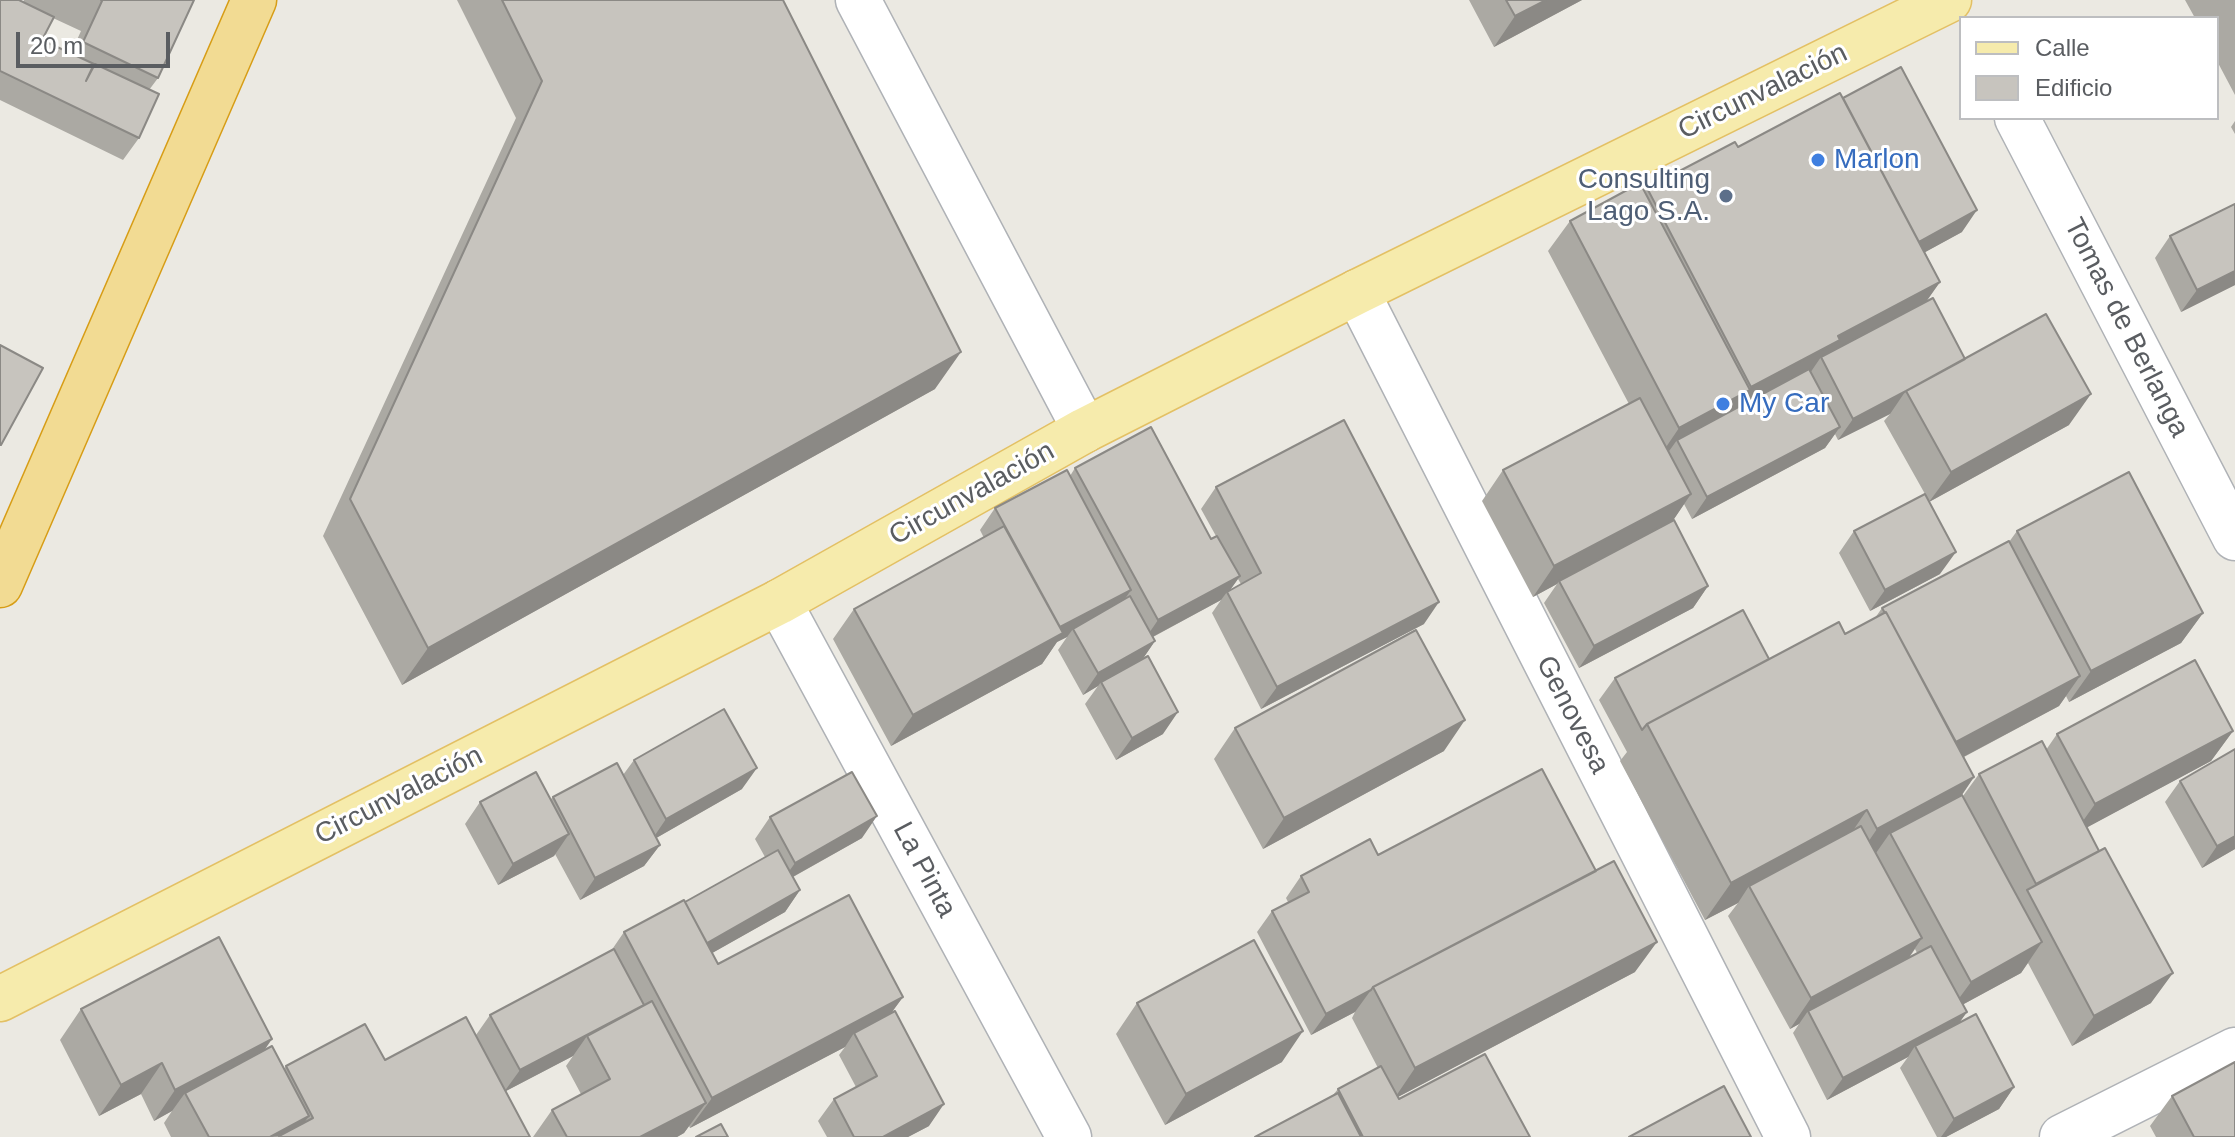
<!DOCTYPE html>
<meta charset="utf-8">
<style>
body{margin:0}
#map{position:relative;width:2235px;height:1137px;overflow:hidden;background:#ebe9e2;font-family:Helvetica,sans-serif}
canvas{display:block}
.legend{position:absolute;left:1959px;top:16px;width:260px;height:104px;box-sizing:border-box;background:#fff;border:2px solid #bdbec0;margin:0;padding:10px 14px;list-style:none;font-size:24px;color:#5a5d61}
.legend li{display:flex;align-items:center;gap:16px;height:40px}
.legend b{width:40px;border:2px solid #bdbec0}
.scale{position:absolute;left:16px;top:32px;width:154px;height:36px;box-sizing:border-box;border:4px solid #5a5d61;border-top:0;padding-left:10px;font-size:24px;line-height:28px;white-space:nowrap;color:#5a5d61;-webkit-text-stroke:6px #fff;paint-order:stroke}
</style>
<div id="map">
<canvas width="2235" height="1137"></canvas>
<ul class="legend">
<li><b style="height:10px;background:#f6ebac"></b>Calle</li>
<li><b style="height:22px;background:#c7c4be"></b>Edificio</li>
</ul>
<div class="scale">20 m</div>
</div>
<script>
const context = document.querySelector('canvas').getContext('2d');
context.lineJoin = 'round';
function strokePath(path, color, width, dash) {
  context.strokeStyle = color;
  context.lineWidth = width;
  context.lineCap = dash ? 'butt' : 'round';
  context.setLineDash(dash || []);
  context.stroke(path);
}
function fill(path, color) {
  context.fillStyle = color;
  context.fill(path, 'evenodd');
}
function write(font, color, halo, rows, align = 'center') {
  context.font = font + ' Helvetica,sans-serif';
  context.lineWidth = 6;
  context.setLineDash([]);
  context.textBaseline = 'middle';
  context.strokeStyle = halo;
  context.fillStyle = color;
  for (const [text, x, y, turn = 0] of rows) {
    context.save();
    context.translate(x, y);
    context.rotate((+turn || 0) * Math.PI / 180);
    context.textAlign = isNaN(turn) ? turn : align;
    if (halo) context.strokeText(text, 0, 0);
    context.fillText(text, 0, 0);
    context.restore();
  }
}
const minor = new Path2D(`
 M858 0 1085 430
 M2017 118 2235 538
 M1357 292 1788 1137
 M779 602 1069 1137
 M2062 1137 2235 1050`);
const major = new Path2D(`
 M0 999 779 602 1085 430 1357 292 1949 0`);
const highway = new Path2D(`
 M0 585 254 0`);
const wall = new Path2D(`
 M0 0 23 2 24 0H194L158 78 149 90 139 138 123 160 0 100ZM53 18 81 31 71 53 42 40Z
 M457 0H783L935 389 402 685 323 536 516 118Z
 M1469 0H1582L1494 47Z
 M2185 0H2235V95L2217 61V18H2195Z
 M1843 98 1962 232 1925 252 1940 282 1925 302 1965 359 2069 425 1929 502 1940 574 1870 611 1839 553 1854 531 1925 494 1884 421 1890 414 1838 440 1835 434 1825 448 1692 519 1684 504 1673 520 1708 586 1693 608 1579 668 1544 603 1557 584 1533 597 1482 501 1503 470 1629 404 1548 251 1570 221 1645 191 1647 188Z
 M2235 121V134L2231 127Z
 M2170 236 2235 285 2181 312 2155 258Z
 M1075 468 1211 539 1216 536 1201 509 1216 487 1424 624 1261 709 1212 613 1221 600 1153 637 1155 641 1143 658 1163 734 1116 760 1085 704 1098 686 1083 695 1058 650 1067 637 1057 642 1042 664 891 746 833 639 854 609 984 538 980 530 995 508 1070 476ZM1238 579 1241 584 1230 590Z
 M2017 531 2203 613 2181 643 2069 702 2066 696 2059 706 1964 757 1974 777 1962 795 1985 837 1963 796 1979 774 2046 750 2057 734 2233 731 2211 761 2087 827 2151 1003 2072 1046 2028 963 2021 973 1962 1005 1967 1012 1959 1023 2014 1087 1999 1109 1946 1137H1937L1900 1068 1908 1057 1827 1100 1793 1033 1799 1024 1790 1029 1728 916 1738 903 1705 920 1620 761 1627 752 1599 700 1615 678 1769 659 1845 634 1875 618 1882 608 2009 542ZM1915 949 1917 953 1909 958Z
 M1235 728 1444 751 1263 849 1214 759Z
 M2235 749V849L2202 868 2165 802 2180 781Z
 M634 760 742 789 656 838 660 845 644 866 580 900 555 854 554 856 498 885 465 824 480 802 551 799 553 797 623 775Z
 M770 817 862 838 793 877 800 890 785 912 712 953 718 964 903 997 891 1013 929 1126 908 1137H827L818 1121 834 1099 856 1087 839 1055 845 1047 690 1128 689 1126 684 1133 677 1137H533L552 1110 581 1094 566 1066 573 1056 506 1091 530 1137H171L164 1123 172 1111 154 1121 141 1094 99 1116 60 1040 81 1009 265 1050 284 1069 286 1066 385 1060 476 1035 490 1015 611 951 624 932 685 902 765 857 755 839Z
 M1378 855 1635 972 1398 1097 1399 1099 1530 1137H1255L1333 1095 1338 1089 1378 1068 1352 1018 1355 1012 1311 1035 1257 932 1272 911 1288 902 1286 898 1301 876Z
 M1137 1003 1282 1062 1165 1125 1116 1034Z
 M2172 1096 2235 1137H2156L2150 1126Z`);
const shadedWall = new Path2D(`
 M1546 0H1582L1494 47 1515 16Z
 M1977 210 1962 232 1898 267 1914 245Z
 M2235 271V285L2181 312 2197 290Z
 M1940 282 1919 312 1821 357 1808 376 1677 440 1667 454 1658 459 1679 428 1748 391 1751 387 1838 336Z
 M961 352 935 389 402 685 428 648Z
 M1905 392 1890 414 1838 440 1853 419Z
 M2091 394 2069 425 1929 502 1951 472Z
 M1840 427 1825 448 1692 519 1707 497Z
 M1691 494 1670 525 1559 581 1557 584 1533 597 1554 566Z
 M1956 552 1940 574 1870 611 1885 590Z
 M1240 576 1228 593 1227 592 1221 600 1143 642 1158 620Z
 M1708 586 1693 608 1579 668 1594 646Z
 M1131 590 1116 612 1073 629 1067 637 1057 642 1042 664 891 746 913 715 1058 628Z
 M1439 602 1424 624 1261 709 1277 687Z
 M2203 613 2181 643 2069 702 2091 671Z
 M1155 641 1140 663 1101 682 1098 686 1083 695 1098 673Z
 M2080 676 2059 706 1933 773 1954 743Z
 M1178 712 1163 734 1116 760 1132 738Z
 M1465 720 1444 751 1263 849 1284 818Z
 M2233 731 2211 761 2073 835 2095 804Z
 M757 768 742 789 651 841 666 819Z
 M1974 777 1948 815 1890 833 1876 853 1851 867 1877 829Z
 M1867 810 1841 848 1749 886 1738 903 1705 920 1731 883Z
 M877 816 862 838 780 884 795 863Z
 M569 834 554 856 498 885 513 864Z
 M2235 836V849L2202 868 2217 846Z
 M660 845 644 866 580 900 595 878Z
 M800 890 785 912 691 965 706 943Z
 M1922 938 1901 969 1808 1011 1799 1024 1790 1029 1811 998Z
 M1657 942 1635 972 1394 1099 1415 1068Z
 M2042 942 2021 973 1949 1012 1971 982Z
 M2173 973 2151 1003 2072 1046 2094 1016Z
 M1371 990 1355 1012 1311 1035 1326 1014Z
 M903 997 881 1027 854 1033 845 1047 690 1128 712 1098Z
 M644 1005 587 1036 573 1056 504 1092 520 1070Z
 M1967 1012 1951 1034 1915 1046 1908 1057 1827 1100 1843 1078Z
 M1303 1031 1282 1062 1165 1125 1186 1094Z
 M272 1039 251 1070 185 1093 172 1111 154 1121 175 1090Z
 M162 1063 141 1094 99 1116 121 1085Z
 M2014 1087 1999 1109 1946 1137H1941L1954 1119Z
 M706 1103 684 1133 677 1137H640Z
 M944 1104 929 1126 908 1137H883Z
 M309 1116 294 1137 279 1136 270 1137Z`);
const building = new Path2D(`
 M0 0H19L54 17 42 40 94 64 86 81 95 64 159 94 139 138 0 71Z
 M101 0H194L158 78 83 42 102 1Z
 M502 0H783L961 352 428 648 350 499 542 81Z
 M1506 0H1546L1515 16Z
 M1901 67 1977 210 1919 242 1843 98Z
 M1840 93 1940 282 1838 336 1840 340 1751 387 1647 188 1735 142 1738 147Z
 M1640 183 1750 390 1679 428 1570 221Z
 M2235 204V271L2197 290 2170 236Z
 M1933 298 1965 359 1906 391 1853 419 1821 357Z
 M2046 314 2091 394 1951 472 1906 391Z
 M0 345 43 368 1 445H0Z
 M1809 369 1840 427 1707 497 1677 440Z
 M1640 398 1691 494 1554 566 1503 470Z
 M1344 420 1439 602 1277 687 1227 592 1261 573 1216 487Z
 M1151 427 1211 539 1217 536 1240 576 1158 620 1075 468Z
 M1067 470 1131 590 1060 627 995 508Z
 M2129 472 2203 613 2091 671 2017 531Z
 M1925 494 1956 552 1885 590 1854 531Z
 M1674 520 1708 586 1594 646 1559 581Z
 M1004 526 1063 633 913 715 854 609Z
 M2009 541 2080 676 1956 742 1886 612 1885 613 1882 608Z
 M1130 596 1155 641 1098 673 1073 629Z
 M1743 610 1769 659 1647 724 1642 730 1615 678Z
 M1886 612 1974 777 1877 829 1867 810 1731 883 1647 724 1839 622 1845 634Z
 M1416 630 1465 720 1284 818 1235 728Z
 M1148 656 1178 712 1132 738 1101 682Z
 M2195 660 2233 731 2095 804 2057 734Z
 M724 709 757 768 666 819 634 760Z
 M2042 741 2099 851 2036 884 1979 774Z
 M2235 749V836L2217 846 2180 781Z
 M617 763 660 845 595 878 553 797Z
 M1542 769 1596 871 1373 987 1371 990 1326 1014 1272 911 1309 892 1301 876 1370 839 1378 855Z
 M536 772 569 834 513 864 480 802Z
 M852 772 877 816 795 863 770 817Z
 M1962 795 2042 942 1971 982 1890 833Z
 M1861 826 1922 938 1811 998 1749 886Z
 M2105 848 2173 973 2094 1016 2027 890Z
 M778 850 800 890 707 943 685 902Z
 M1614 861 1657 942 1415 1068 1373 987Z
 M849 895 903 997 712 1098 624 932 684 900 718 964Z
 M219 937 272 1039 175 1090 162 1063 121 1085 81 1009Z
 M1254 940 1303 1031 1186 1094 1137 1003Z
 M1931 946 1967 1012 1843 1078 1808 1011Z
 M614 949 644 1005 520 1070 490 1015Z
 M652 1001 706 1103 640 1137H567L552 1110 610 1079 587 1036Z
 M895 1011 944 1104 883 1137H854L834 1099 877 1076 854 1033Z
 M1976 1014 2014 1087 1954 1119 1915 1046Z
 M466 1017 530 1137H279V1136L313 1118 286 1066 365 1024 385 1060Z
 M272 1046 309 1116 270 1137H209L185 1093Z
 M1485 1054 1530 1137H1363L1338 1089 1381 1066 1399 1099Z
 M2235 1062V1137H2194L2172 1096Z
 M1724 1086 1751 1137H1629Z
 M1338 1093 1361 1137H1255Z
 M721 1124 728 1137H696Z`);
const markers = [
 [1818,160,8,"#3f7fe0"],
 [1726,196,8,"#5c6f8a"],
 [1723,404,8,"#3f7fe0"]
];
const streetNames = [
 ["Circunvalación",1763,92,-26],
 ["Tomas de Berlanga",2126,328,63],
 ["Circunvalación",972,494,-29],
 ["Genovesa",1572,715,63],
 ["Circunvalación",399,796,-27],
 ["La Pinta",924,870,62]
];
const shopNames = [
 ["Marlon",1834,160],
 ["My Car",1739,404]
];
const serviceNames = [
 ["Consulting",1710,180],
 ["Lago S.A.",1710,212]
];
strokePath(minor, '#afb2b6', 47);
strokePath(major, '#e3c064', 47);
strokePath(highway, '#d79d16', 47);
strokePath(minor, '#fff', 44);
strokePath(major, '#f6ebac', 44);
strokePath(highway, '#f2db93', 44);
fill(wall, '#aba9a3');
fill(shadedWall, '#8b8985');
fill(building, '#c7c4be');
strokePath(building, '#8b8985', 2);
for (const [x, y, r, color] of markers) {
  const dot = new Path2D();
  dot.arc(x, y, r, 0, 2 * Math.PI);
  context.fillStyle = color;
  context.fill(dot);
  strokePath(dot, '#fff', 3);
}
write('28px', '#5a5d61', '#fff', streetNames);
write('28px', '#366cbe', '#fff', shopNames, 'left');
write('28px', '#4e5e75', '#fff', serviceNames, 'right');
</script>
